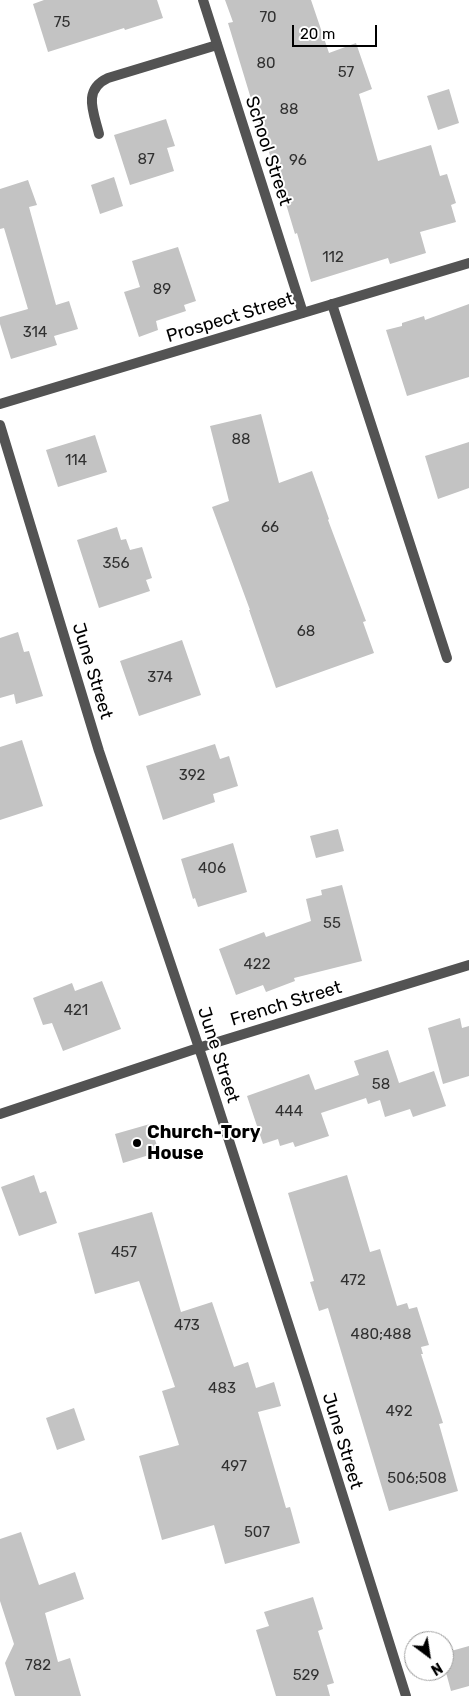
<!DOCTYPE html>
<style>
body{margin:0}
#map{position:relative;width:469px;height:1696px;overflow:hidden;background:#fff;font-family:Rubik,sans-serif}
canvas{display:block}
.north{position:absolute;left:404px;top:1631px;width:50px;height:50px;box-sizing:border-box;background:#fff;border:1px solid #999;border-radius:50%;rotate:149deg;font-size:14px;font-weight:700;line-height:20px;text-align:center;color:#000}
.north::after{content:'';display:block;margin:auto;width:18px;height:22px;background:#000;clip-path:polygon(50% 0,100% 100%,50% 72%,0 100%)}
.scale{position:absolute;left:292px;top:25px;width:85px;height:22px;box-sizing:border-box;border:2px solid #000;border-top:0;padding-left:6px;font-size:15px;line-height:18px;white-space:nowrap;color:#000;-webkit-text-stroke:4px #fff;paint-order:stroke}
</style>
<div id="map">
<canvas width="469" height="1696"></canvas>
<div class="north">N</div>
<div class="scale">20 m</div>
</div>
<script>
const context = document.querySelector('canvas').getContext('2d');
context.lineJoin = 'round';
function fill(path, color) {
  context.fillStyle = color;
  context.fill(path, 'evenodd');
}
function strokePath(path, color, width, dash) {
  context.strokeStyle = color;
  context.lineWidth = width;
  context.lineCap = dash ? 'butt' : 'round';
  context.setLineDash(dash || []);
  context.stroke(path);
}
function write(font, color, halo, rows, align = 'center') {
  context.font = font + ' Rubik,sans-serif';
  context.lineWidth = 4;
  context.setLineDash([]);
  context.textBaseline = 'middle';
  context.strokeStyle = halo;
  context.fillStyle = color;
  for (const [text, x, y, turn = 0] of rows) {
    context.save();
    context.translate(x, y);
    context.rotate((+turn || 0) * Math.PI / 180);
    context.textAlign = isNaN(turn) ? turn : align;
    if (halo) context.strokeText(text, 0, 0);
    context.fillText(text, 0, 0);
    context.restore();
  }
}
const building = new Path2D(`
 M44 0H157L163 18 125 30 124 28 48 52 33 4Z
 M225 0H311L329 53 356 43 372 89 359 94 378 161 431 145 440 176 447 174 456 203 451 205 456 222 420 232 426 253 390 264 388 258 311 282 297 233 295 234 280 184H278L264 134 262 135 228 23 233 22Z
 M449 89 459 123 438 130 427 96Z
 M166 119 175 146 167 148 174 171 130 185 114 135Z
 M114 177 123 206 100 214 91 185Z
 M28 180 37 205 29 207 56 305 69 301 78 329 54 336 57 345 11 359 0 324V317L28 309 4 228 0 229V189Z
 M178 247 196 301 184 305 186 311 156 321 158 330 139 337 124 292 140 287 132 261Z
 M469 304V377L407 396 386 330 402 326V323L424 316 425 320Z
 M261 414 279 483 312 471 329 519 328 520 366 621 363 622 374 653 276 688 249 610H250L212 507 229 501 210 426Z
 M95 435 107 472 58 487 46 450Z
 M469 442V488L438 499 425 456Z
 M117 527 121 540 126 539 130 550 142 547 152 578 146 580 150 591 99 608 77 540Z
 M18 632 24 652 29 651 43 696 16 704 14 694 0 698V638Z
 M182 640 201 695 139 716 120 661Z
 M22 740 43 806 0 820V747Z
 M215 744 220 759 229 756 238 786 213 794 215 802 163 820 146 766Z
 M338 829 344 851 316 858 310 836Z
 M233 843 247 892 198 907 195 898 193 899 181 859Z
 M342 885 362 961 294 978 295 981 266 992 263 985 236 995 219 949 264 932 266 937 311 921 306 899 322 895 321 890Z
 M102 981 121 1029 63 1051 52 1023 43 1025 33 998 72 983 75 991Z
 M460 1018 462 1028 469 1026V1076L443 1084 428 1028Z
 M388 1050 399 1083 434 1071 446 1106 413 1117 410 1109 385 1117 380 1100 368 1104 366 1098 321 1113 329 1136 295 1147 293 1142 280 1146 278 1139 263 1144 247 1096 309 1074 315 1090 359 1075 354 1061Z
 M150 1124 159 1152 123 1163 115 1134Z
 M34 1175 40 1193 46 1191 57 1223 19 1236 1 1187Z
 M347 1175 370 1252 380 1249 397 1306 407 1303 409 1309 417 1307 429 1345 421 1347 423 1354H421L443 1423 439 1424 458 1491 389 1511 328 1308 319 1311 310 1282 314 1281 288 1193Z
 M152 1212 181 1312 212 1302 234 1367 248 1362 256 1388 274 1382 281 1406 258 1412 286 1508 290 1507 300 1543 225 1564 214 1525 162 1540 139 1456 179 1445 162 1391 175 1387 139 1281 95 1294 78 1233Z
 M74 1408 85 1440 57 1450 46 1418Z
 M21 1532 39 1585 75 1572 84 1599 45 1613 58 1662 70 1658 81 1696H15L5 1663 14 1644 0 1601V1539Z
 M313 1597 323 1629 318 1631 334 1683 327 1685 330 1696H276L256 1630 269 1626 264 1612Z
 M469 1646V1686L451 1691 444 1665V1653Z`);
const lane = new Path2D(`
 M99 134C94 113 82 90 108 78L217 45
 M332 304 447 658`);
const street = new Path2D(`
 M203 0 303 313
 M0 404 469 263
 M0 425 99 751 203 1060 306 1379 406 1696
 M0 1114 198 1048 469 965`);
const markers = [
 [137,1143,5,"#000"]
];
const numberNames = [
 ["70",268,18],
 ["75",62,23],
 ["80",266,64],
 ["57",346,73],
 ["88",289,110],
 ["87",146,160],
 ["96",298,161],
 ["112",333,258],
 ["89",162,290],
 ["314",35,333],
 ["88",241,440],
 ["114",76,461],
 ["66",270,528],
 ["356",116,564],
 ["68",306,632],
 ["374",160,678],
 ["392",192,776],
 ["406",212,869],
 ["55",332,924],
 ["422",257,965],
 ["421",76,1011],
 ["58",381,1085],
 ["444",289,1112],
 ["457",124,1253],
 ["472",353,1281],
 ["473",187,1326],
 ["480;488",381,1335],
 ["483",222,1389],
 ["492",399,1412],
 ["497",234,1467],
 ["506;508",417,1479],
 ["507",257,1533],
 ["782",38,1666],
 ["529",306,1676]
];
const streetNames = [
 ["School Street",268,151,72],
 ["Prospect Street",230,318,-17],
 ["June Street",92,671,73],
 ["French Street",286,1004,-17],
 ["June Street",218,1055,72],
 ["June Street",342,1441,73]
];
const poiNames = [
 ["Church-Tory",147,1133],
 ["House",147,1154]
];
fill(building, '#c3c3c3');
strokePath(lane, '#535353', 10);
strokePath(street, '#535353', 10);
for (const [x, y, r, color] of markers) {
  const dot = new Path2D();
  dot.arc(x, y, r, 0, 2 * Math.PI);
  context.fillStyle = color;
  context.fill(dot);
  strokePath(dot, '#fff', 2);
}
write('15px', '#313131', null, numberNames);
write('18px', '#000', '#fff', streetNames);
write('bold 18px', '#000', '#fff', poiNames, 'left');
</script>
